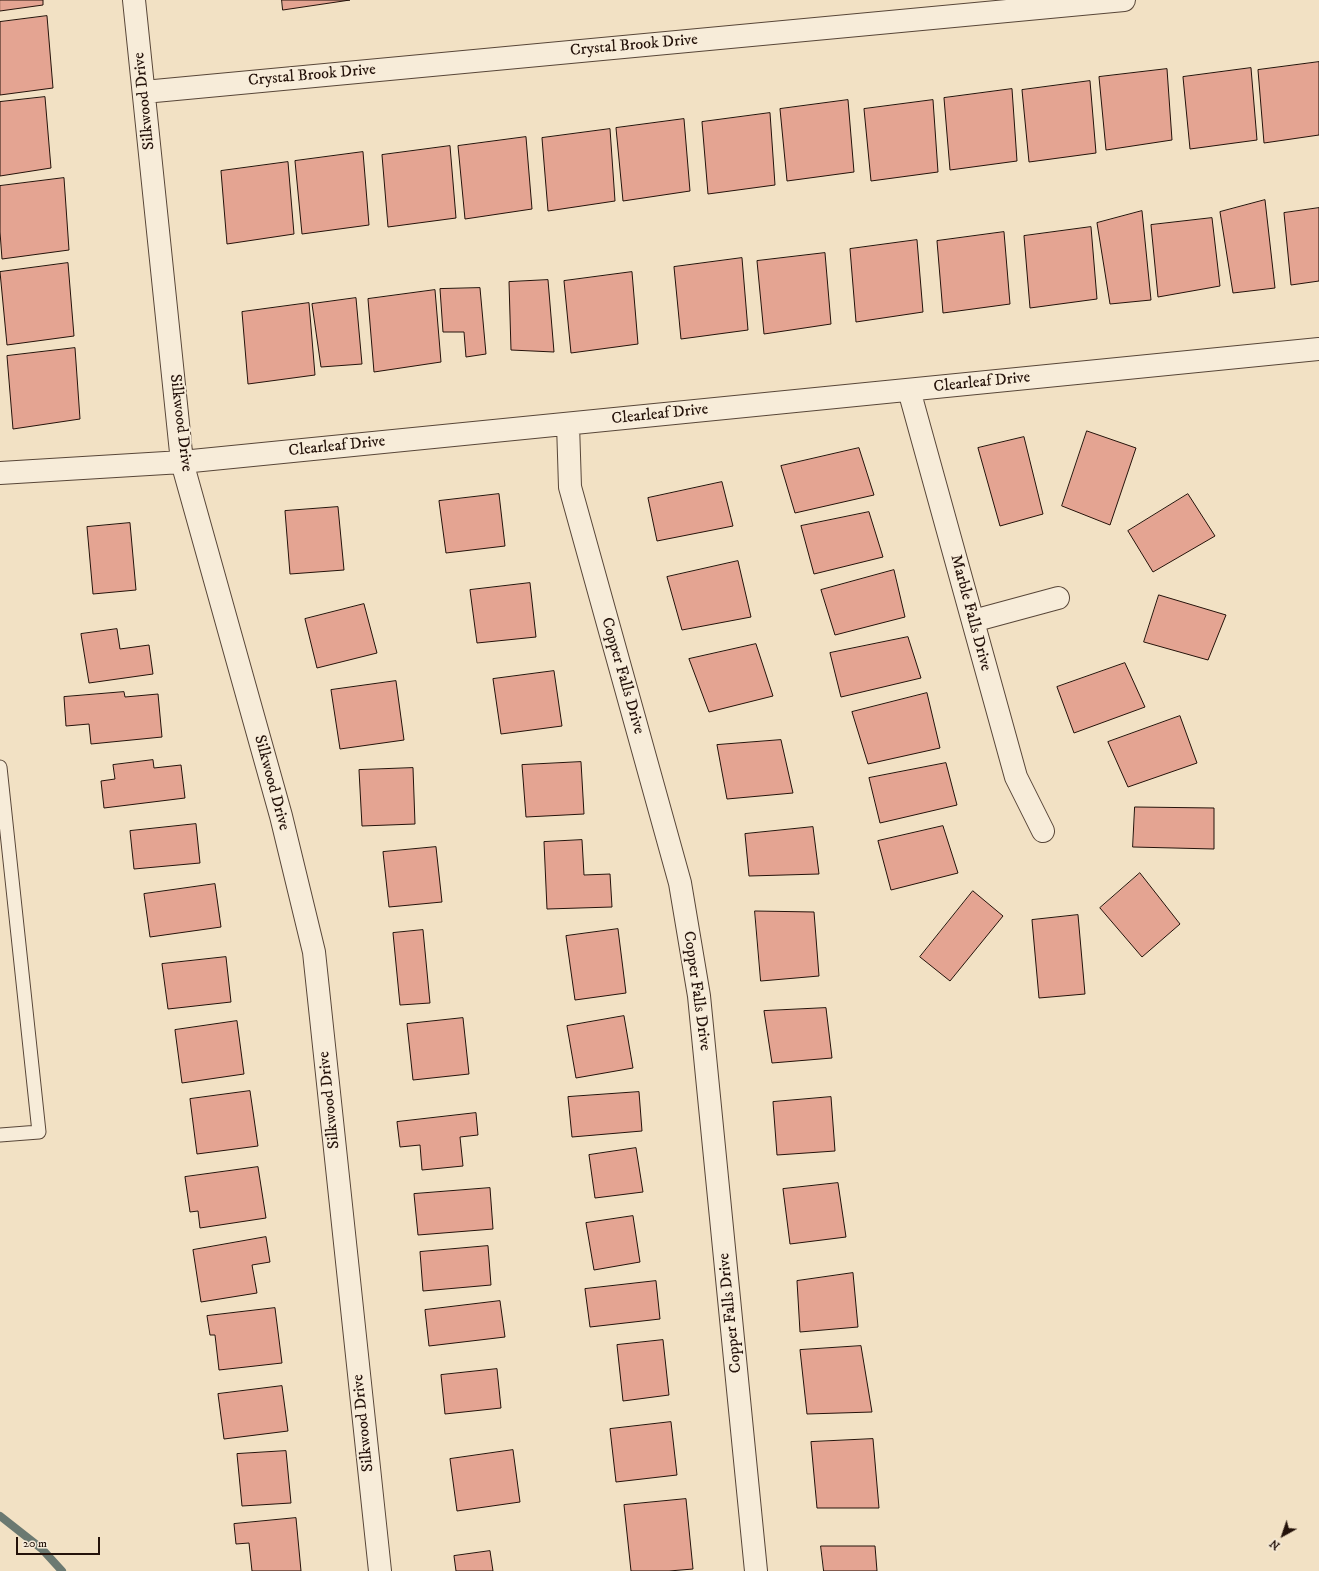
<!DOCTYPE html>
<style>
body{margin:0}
#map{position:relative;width:1319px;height:1571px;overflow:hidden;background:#f2e1c4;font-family:"IM FELL DW Pica",serif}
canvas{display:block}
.north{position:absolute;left:1263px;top:1515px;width:40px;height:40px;-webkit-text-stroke:3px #f7ecd9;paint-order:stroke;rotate:220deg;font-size:11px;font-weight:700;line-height:16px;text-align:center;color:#24120a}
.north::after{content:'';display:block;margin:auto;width:14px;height:18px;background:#24120a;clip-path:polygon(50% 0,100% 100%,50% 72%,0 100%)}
.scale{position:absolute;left:16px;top:1537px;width:84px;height:18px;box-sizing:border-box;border:2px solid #24120a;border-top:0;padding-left:5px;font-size:12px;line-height:14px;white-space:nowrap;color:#24120a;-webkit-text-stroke:3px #f7ecd9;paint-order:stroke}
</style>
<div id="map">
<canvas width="1319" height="1571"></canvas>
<div class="north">N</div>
<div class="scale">20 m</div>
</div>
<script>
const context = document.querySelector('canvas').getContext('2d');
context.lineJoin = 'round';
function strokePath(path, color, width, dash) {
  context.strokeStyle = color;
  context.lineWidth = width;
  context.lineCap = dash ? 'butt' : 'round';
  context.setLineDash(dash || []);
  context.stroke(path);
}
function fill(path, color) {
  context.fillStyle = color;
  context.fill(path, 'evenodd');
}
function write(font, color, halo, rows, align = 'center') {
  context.font = font + ' "IM FELL DW Pica",serif';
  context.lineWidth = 4;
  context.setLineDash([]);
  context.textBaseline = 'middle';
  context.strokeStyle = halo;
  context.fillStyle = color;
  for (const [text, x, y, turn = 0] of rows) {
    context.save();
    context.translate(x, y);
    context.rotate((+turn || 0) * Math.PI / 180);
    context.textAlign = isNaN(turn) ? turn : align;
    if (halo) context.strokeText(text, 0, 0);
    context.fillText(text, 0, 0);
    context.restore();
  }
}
const stream = new Path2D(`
 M0 1516 42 1549 62 1571`);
const building = new Path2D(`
 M0 0H43V5L0 11Z
 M282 0H350L283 10Z
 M47 16 53 88 0 95V22Z
 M1319 62V135L1264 143 1258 70Z
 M1251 68 1257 140 1190 149 1183 77Z
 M1167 69 1172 140 1106 150 1099 77Z
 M1090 81 1096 153 1029 162 1022 90Z
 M1012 89 1017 161 950 170 944 98Z
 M45 97 51 168 0 176V102Z
 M848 100 854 172 787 181 780 109Z
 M933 100 938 172 871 181 864 109Z
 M770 113 775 185 708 194 702 122Z
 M684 119 690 191 623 201 616 128Z
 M610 129 615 201 548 211 542 138Z
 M526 137 532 209 465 219 458 146Z
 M450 146 456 218 388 227 382 155Z
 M363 152 369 225 302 234 295 161Z
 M288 162 294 234 227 244 221 171Z
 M64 178 69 250 2 259 0 232V186Z
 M1265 200 1275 288 1233 293 1220 212Z
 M1319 208V281L1291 285 1284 213Z
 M1142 211 1151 300 1110 304 1097 223Z
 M1212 218 1220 286 1158 297 1151 225Z
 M1091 227 1097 299 1030 308 1024 236Z
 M1004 232 1010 304 943 313 937 241Z
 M917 240 923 312 856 322 850 249Z
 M825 253 831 324 764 334 757 261Z
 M742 258 748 330 681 339 674 267Z
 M68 263 74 336 7 345 0 272Z
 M632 272 638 344 571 353 564 281Z
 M548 280 554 352 511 350 509 282Z
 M480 288 486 354 466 357 464 332H443L440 289Z
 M435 290 441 362 374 372 368 299Z
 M356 298 362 364 321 367 312 304Z
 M309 303 315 375 248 384 242 312Z
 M75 348 80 419 13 429 7 356Z
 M1087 431 1136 448 1110 525 1062 506Z
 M1024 437 1043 514 1000 526 978 448Z
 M859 448 874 495 795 513 781 466Z
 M722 482 733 526 657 541 648 498Z
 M499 494 505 546 446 553 439 501Z
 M1188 494 1215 536 1153 572 1128 531Z
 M338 507 344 570 290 574 285 511Z
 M869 512 883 557 814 574 801 526Z
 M130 523 136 590 93 594 87 527Z
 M738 561 751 617 682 630 667 577Z
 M894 570 905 617 835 635 821 590Z
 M530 583 536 637 477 643 470 590Z
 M1159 595 1226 615 1208 660 1144 642Z
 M364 604 377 653 317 668 305 619Z
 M117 629 120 649 149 645 153 674 89 683 81 634Z
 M908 637 921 678 841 697 830 653Z
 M756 644 773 696 709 712 689 659Z
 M1125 663 1145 707 1074 733 1057 687Z
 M554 671 562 726 501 734 493 679Z
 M396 681 404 740 340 749 331 690Z
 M124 692 125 697 158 694 162 737 91 744 89 724 66 726 64 697Z
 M927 693 940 748 868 764 852 712Z
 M1180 716 1197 763 1128 787 1108 742Z
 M781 740 793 793 727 799 717 745Z
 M153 760 154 768 181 765 185 798 104 808 101 781 115 779 113 765Z
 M581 762 584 814 526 817 522 765Z
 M946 763 957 805 880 823 869 778Z
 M413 768 415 824 362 826 359 770Z
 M1135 807 1214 808V849L1133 847Z
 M196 824 200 863 134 869 130 831Z
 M943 826 958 873 891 890 878 841Z
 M813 827 819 874 749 876 745 834Z
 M582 840 584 875 610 874 612 907 547 909 544 842Z
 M436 847 442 902 389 907 383 852Z
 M1140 873 1180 924 1142 957 1100 908Z
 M215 884 221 927 150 937 144 894Z
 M973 891 1003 916 950 981 920 957Z
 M755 911 814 912 819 976 761 981Z
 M1078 915 1085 994 1039 998 1032 920Z
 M618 929 626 993 575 1000 566 936Z
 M423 930 430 1003 400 1005 393 933Z
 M226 957 231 1002 168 1009 162 964Z
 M826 1008 832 1058 772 1063 764 1011Z
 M624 1016 633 1068 576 1078 567 1026Z
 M463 1018 469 1074 413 1080 407 1024Z
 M237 1021 244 1074 182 1083 175 1030Z
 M250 1091 258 1146 197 1154 190 1099Z
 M639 1092 642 1131 572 1137 568 1097Z
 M831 1097 835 1151 777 1155 773 1102Z
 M476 1113 478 1135 460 1137 463 1166 422 1170 420 1145 400 1147 397 1122Z
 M636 1148 643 1192 595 1198 589 1155Z
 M258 1167 266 1218 200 1228 198 1211 190 1212 185 1177Z
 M838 1183 846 1237 790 1244 783 1189Z
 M490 1188 493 1229 418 1235 414 1194Z
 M633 1216 640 1262 594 1270 586 1223Z
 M266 1237 270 1262 252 1265 257 1293 201 1302 193 1250Z
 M488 1246 491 1285 423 1291 420 1252Z
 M853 1273 858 1327 800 1332 797 1281Z
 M656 1281 660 1319 590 1327 585 1289Z
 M500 1301 505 1337 429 1346 425 1310Z
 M275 1308 282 1363 219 1370 215 1335H210L207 1316Z
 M663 1340 669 1395 623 1401 617 1345Z
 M861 1346 872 1412 807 1414 800 1350Z
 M497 1369 501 1408 445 1414 441 1375Z
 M282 1386 288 1431 224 1439 218 1394Z
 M671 1422 677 1475 616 1482 610 1429Z
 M873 1439 879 1508H817L811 1442Z
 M513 1450 520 1502 457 1511 450 1459Z
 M286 1451 291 1503 242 1506 237 1454Z
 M686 1499 693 1569 669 1571H631L624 1505Z
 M296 1518 301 1571H252L249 1543 236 1544 234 1524Z
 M821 1546H875L877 1571H824Z
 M490 1551 493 1571H456L454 1556Z`);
const service = new Path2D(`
 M0 767 39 1132 0 1135`);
const minor = new Path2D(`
 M134 0 182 462 281 816 314 952 380 1571
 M144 92 1124 0
 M909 390 1016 777 1043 831
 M568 424 570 487 680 883 699 996 756 1571
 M0 473 182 462 1319 349
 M973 621 1058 598`);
const streetNames = [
 ["Crystal Brook Drive",634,46,-5],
 ["Crystal Brook Drive",312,76,-5],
 ["Silkwood Drive",145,101,-96],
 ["Clearleaf Drive",982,383,-6],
 ["Clearleaf Drive",660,415,-6],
 ["Silkwood Drive",180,423,83],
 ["Clearleaf Drive",337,447,-6],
 ["Marble Falls Drive",970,613,75],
 ["Copper Falls Drive",622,676,74],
 ["Silkwood Drive",271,783,75],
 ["Copper Falls Drive",696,991,82],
 ["Silkwood Drive",330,1100,-96],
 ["Copper Falls Drive",731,1313,-96],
 ["Silkwood Drive",364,1423,-96]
];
strokePath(stream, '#6b7971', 8);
fill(building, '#e4a492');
strokePath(building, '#24120a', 1);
strokePath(service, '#584638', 15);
strokePath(minor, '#584638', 24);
strokePath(service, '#f7ecd9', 13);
strokePath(minor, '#f7ecd9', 22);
write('16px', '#24120a', '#f7ecd9', streetNames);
</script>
